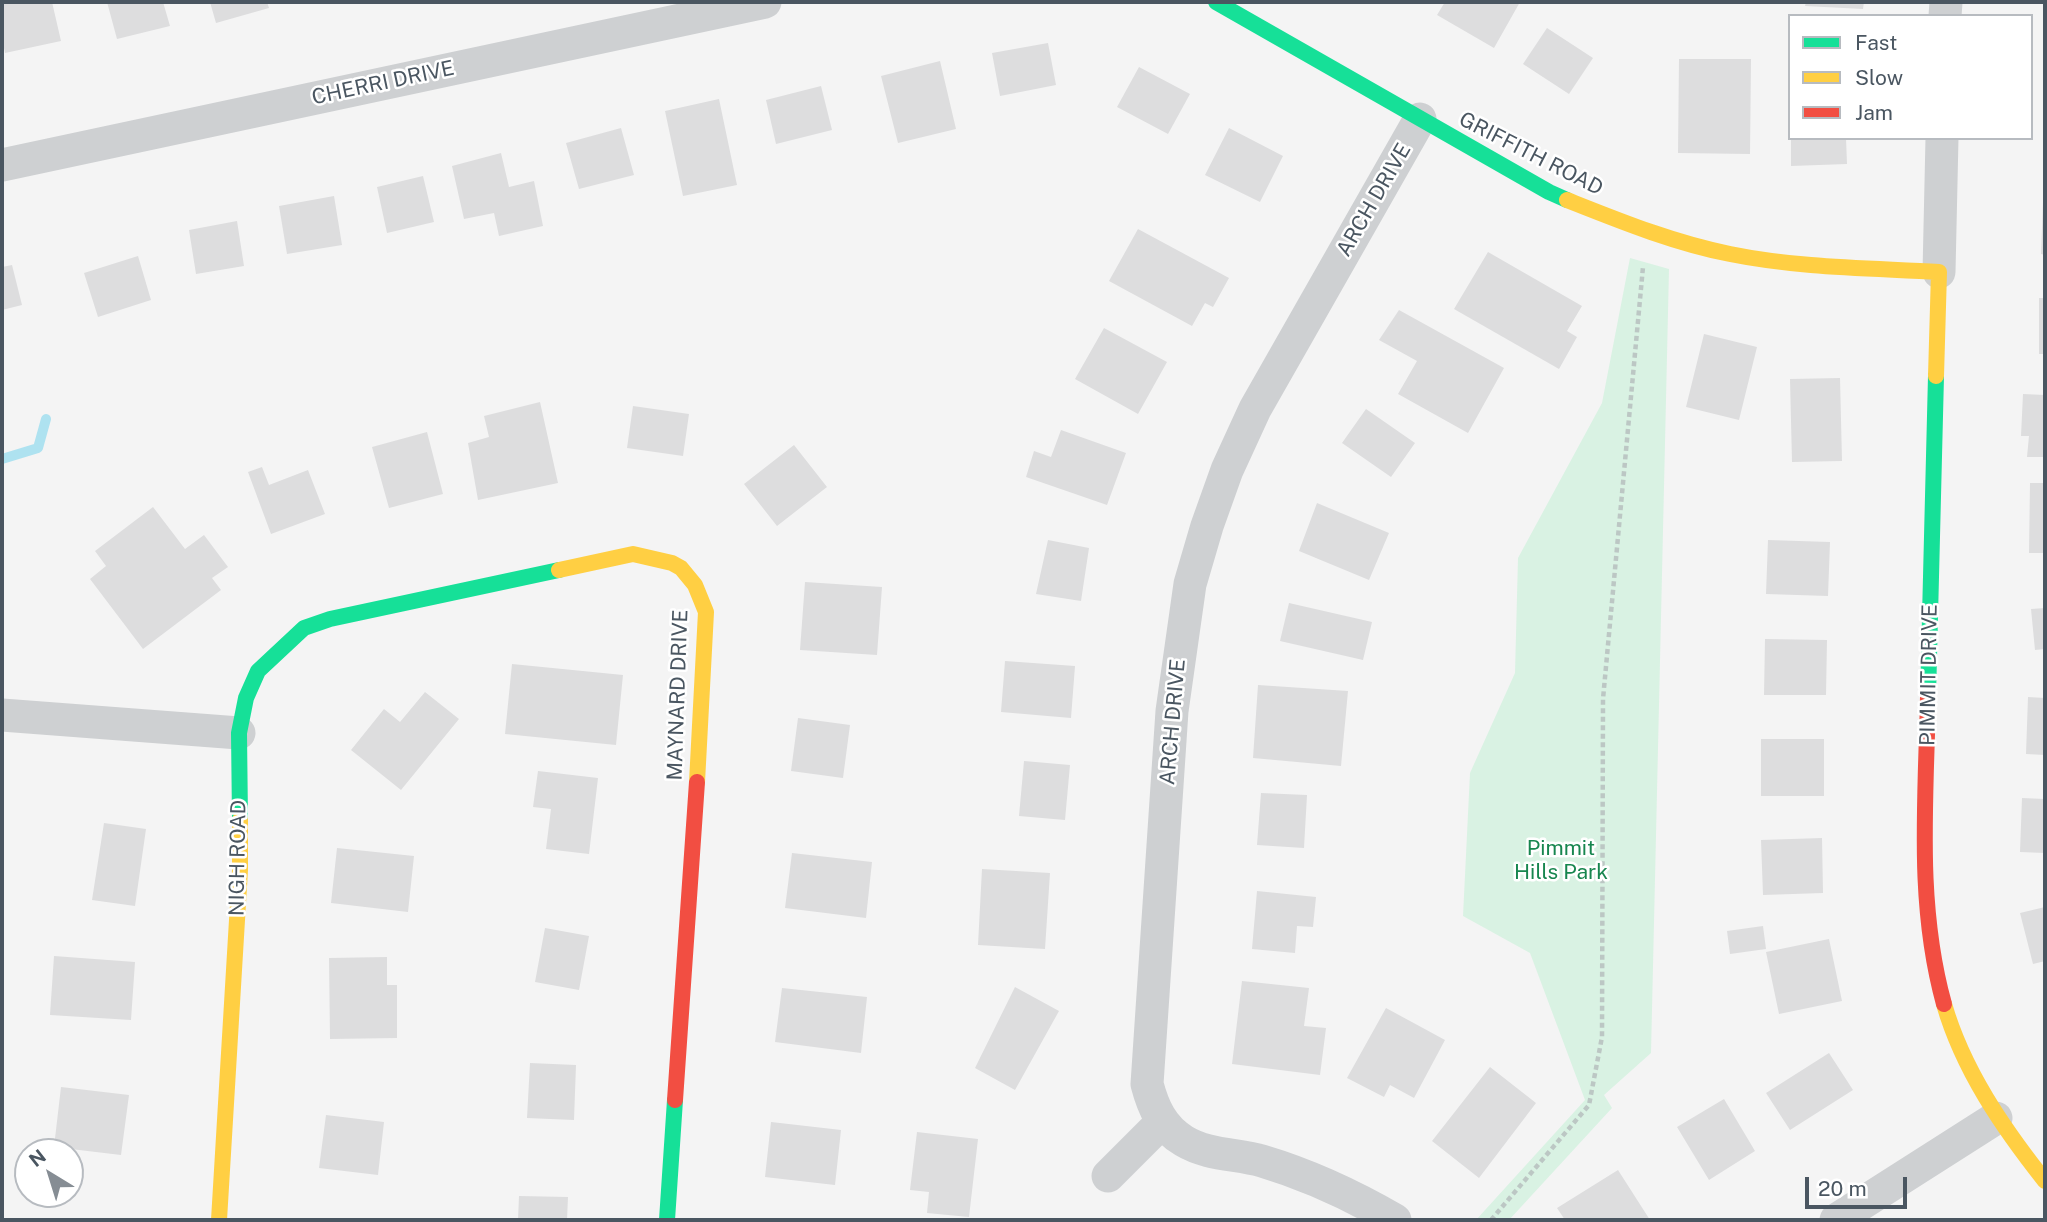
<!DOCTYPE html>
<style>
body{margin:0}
#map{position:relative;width:2047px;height:1222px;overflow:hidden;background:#f4f4f4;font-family:"Public Sans",sans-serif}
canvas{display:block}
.frame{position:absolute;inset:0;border:4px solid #4a5661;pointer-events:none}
.legend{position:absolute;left:1788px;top:14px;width:245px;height:126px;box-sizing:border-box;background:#fff;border:2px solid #b7bbc0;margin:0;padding:9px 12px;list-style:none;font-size:21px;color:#4a5661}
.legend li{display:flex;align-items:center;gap:14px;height:35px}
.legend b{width:35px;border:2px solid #b7bbc0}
.north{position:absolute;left:14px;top:1138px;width:70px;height:70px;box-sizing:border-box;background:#fff;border:2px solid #b7bbc0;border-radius:50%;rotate:322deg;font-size:19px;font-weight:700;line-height:28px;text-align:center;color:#4a5661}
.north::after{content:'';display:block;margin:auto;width:24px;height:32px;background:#868d94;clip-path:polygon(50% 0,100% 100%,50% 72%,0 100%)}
.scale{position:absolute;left:1805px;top:1177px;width:102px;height:32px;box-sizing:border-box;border:4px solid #4a5661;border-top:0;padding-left:9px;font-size:21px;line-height:24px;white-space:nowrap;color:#4a5661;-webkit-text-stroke:5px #fff;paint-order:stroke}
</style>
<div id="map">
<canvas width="2047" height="1222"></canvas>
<div class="frame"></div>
<ul class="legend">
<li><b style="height:9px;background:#16e098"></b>Fast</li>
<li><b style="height:9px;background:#ffcf43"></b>Slow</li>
<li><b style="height:9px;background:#f24e42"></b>Jam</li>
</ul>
<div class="north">N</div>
<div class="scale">20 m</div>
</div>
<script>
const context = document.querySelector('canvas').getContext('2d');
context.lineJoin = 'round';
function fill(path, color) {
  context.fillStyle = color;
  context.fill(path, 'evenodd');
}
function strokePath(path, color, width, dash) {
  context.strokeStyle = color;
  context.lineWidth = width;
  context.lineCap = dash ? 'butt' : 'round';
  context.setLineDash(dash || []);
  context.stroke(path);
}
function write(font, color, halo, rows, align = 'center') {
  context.font = font + ' "Public Sans",sans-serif';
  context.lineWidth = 5;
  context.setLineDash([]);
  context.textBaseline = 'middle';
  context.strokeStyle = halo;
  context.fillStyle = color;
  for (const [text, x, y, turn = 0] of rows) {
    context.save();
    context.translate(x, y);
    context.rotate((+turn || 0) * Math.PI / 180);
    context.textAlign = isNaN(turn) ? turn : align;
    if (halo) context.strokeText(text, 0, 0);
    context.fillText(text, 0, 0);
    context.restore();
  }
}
const green = new Path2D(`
 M1630 258 1669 269 1651 1053 1604 1095 1612 1108 1509 1220H1476L1585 1100 1530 953 1463 916 1470 773 1515 673 1518 558 1602 403Z`);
const stream = new Path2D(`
 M2 459 38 448 46 419`);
const building = new Path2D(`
 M2 2H52L61 41 5 53 2 38Z
 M107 2H163L170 26 117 39Z
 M210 2H267L269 8 216 23Z
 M1445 2H1520L1494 48 1437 15Z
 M1806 2H1864L1863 9 1805 6Z
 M1547 28 1593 58 1569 94 1523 64Z
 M1048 43 1056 85 1000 96 992 53Z
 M1679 59H1751L1750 154 1678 153Z
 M940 61 956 129 898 143 881 76Z
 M1139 67 1190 94 1168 134 1117 107Z
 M821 86 832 130 776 144 766 100Z
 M719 99 737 185 683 196 665 111Z
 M621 128 634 175 579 189 566 143Z
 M1229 128 1283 156 1260 202 1205 175Z
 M1791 138H1846L1847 164 1791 166Z
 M501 153 509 187 534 181 543 226 499 236 494 213 464 219 452 166Z
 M423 176 434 222 387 233 377 187Z
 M334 196 342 245 287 254 279 206Z
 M2043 202H2045V255L2041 254Z
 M237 221 244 266 196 274 189 230Z
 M1138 229 1229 278 1213 307 1205 303 1192 326 1109 281Z
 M1488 252 1582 306 1567 331 1577 337 1559 369 1454 309Z
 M138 256 151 300 98 317 84 273Z
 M12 265 22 305 2 310V267Z
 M2039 298H2045V354H2039Z
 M1399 310 1504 368 1468 433 1398 394 1417 361 1379 340Z
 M1104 328 1167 362 1138 414 1075 379Z
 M1704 334 1757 347 1739 420 1686 407Z
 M1840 378 1842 461 1792 462 1790 379Z
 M2023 394 2045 395V457H2027L2029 436H2021Z
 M540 402 558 483 478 500 468 443 489 437 484 416Z
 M633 406 689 414 683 456 627 448Z
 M1366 409 1415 443 1391 477 1342 443Z
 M1061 430 1126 453 1107 505 1026 477 1034 451 1051 457Z
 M427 432 443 494 389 508 372 447Z
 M794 445 827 487 777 526 744 484Z
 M262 467 269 485 308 470 325 514 271 534 248 472Z
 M2030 483H2045V553H2029Z
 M1317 503 1389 533 1369 580 1299 551Z
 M153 507 185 549 204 535 228 567 212 578 221 590 143 649 90 579 106 566 95 551Z
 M1048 540 1089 548 1081 601 1036 594Z
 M1768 540 1830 542 1828 596 1766 594Z
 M805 582 882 587 877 655 800 650Z
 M1289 603 1372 622 1363 660 1280 641Z
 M2045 608V649L2035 650 2031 609Z
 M1765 639 1827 640 1826 695H1764Z
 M1005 661 1075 666 1071 718 1001 712Z
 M512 664 623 675 616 745 505 734Z
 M1258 685 1348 691 1341 766 1253 758Z
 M425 692 459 719 401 790 351 750 384 709 400 722Z
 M2028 697 2045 698V755L2026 754Z
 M798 718 850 725 843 778 791 771Z
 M1761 739H1824V796H1761Z
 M1024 761 1070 765 1065 820 1019 816Z
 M538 771 598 778 589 854 546 849 551 809 533 807Z
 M1261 793 1307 795 1304 848 1257 845Z
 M2022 798 2045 799V853L2020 852Z
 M104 823 146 829 135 906 92 900Z
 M1822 838 1823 893 1763 895 1761 840Z
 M337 848 414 856 408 912 331 903Z
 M792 853 872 862 866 918 785 908Z
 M982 869 1050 873 1045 949 978 945Z
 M1257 891 1316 897 1313 927 1297 926 1295 953 1252 949Z
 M2045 907V961L2033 964 2020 913Z
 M1763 926 1766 949 1730 954 1727 931Z
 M545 928 589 936 579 990 535 982Z
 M1829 939 1842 1001 1779 1014 1766 952Z
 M54 956 135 962 131 1020 50 1015Z
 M387 957V985H397V1038L330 1039 329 958Z
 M1242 981 1309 988 1304 1026 1326 1028 1320 1075 1232 1064Z
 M1015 987 1059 1011 1015 1090 975 1068Z
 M782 988 867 997 861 1053 775 1042Z
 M1386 1008 1445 1040 1414 1098 1390 1085 1384 1097 1347 1078Z
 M1829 1053 1853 1090 1790 1130 1766 1093Z
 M530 1063 576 1065 574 1120 527 1118Z
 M1490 1067 1536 1103 1479 1178 1432 1141Z
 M61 1087 129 1095 121 1155 54 1147Z
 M1724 1099 1755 1151 1709 1180 1677 1127Z
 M326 1115 384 1122 378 1175 319 1168Z
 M771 1122 841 1130 835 1185 765 1177Z
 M917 1132 978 1139 969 1217 927 1213 929 1192 910 1190Z
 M1618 1170 1650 1220H1565L1557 1208Z
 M519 1196 568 1197 567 1220H518Z`);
const path = new Path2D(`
 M1491 1220 1589 1105 1602 1037 1603 699 1643 267`);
const street = new Path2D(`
 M1945 16 1946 2
 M2 165 765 2
 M1939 272 1942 138
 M2 715 239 733
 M1108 1176 1162 1122
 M1395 1220C1352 1195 1309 1175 1262 1161 1237 1154 1207 1155 1184 1141 1162 1128 1153 1107 1147 1084L1172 711 1190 584 1207 526 1227 470 1255 409 1420 119
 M1836 1220 1996 1118`);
const fast = new Path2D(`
 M1216 2 1549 192 1567 200
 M1928 697 1936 376
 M240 820 239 733 246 698 258 671 304 628 330 619 559 570
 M667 1220 675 1100`);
const slow = new Path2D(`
 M1567 200C1620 221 1674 243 1730 254 1799 268 1869 268 1939 272L1936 376
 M559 570 633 554 672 563 681 568 695 585 706 612 697 782
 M1944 1004C1963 1070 2003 1128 2045 1181
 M219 1220 240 870V820`);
const jam = new Path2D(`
 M1928 697C1926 800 1916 903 1944 1004
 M675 1100 697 782`);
const streetNames = [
 ["CHERRI DRIVE",383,83,-12],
 ["GRIFFITH ROAD",1531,154,27],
 ["ARCH DRIVE",1374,200,-60],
 ["PIMMIT DRIVE",1929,675,-89],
 ["MAYNARD DRIVE",678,695,-88],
 ["ARCH DRIVE",1173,722,-85],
 ["NIGH ROAD",238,858,-89]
];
const parkNames = [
 ["Pimmit",1561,849],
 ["Hills Park",1561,873]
];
fill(green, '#d9f2e3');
strokePath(stream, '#aee2f0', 10);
fill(building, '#ddddde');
strokePath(path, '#bcc7c4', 4.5, [5, 3.5]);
strokePath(street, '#ced0d2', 33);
strokePath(fast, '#16e098', 16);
strokePath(slow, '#ffcf43', 16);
strokePath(jam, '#f24e42', 16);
write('21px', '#4a5661', '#fff', streetNames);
write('21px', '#17864f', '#fff', parkNames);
</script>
